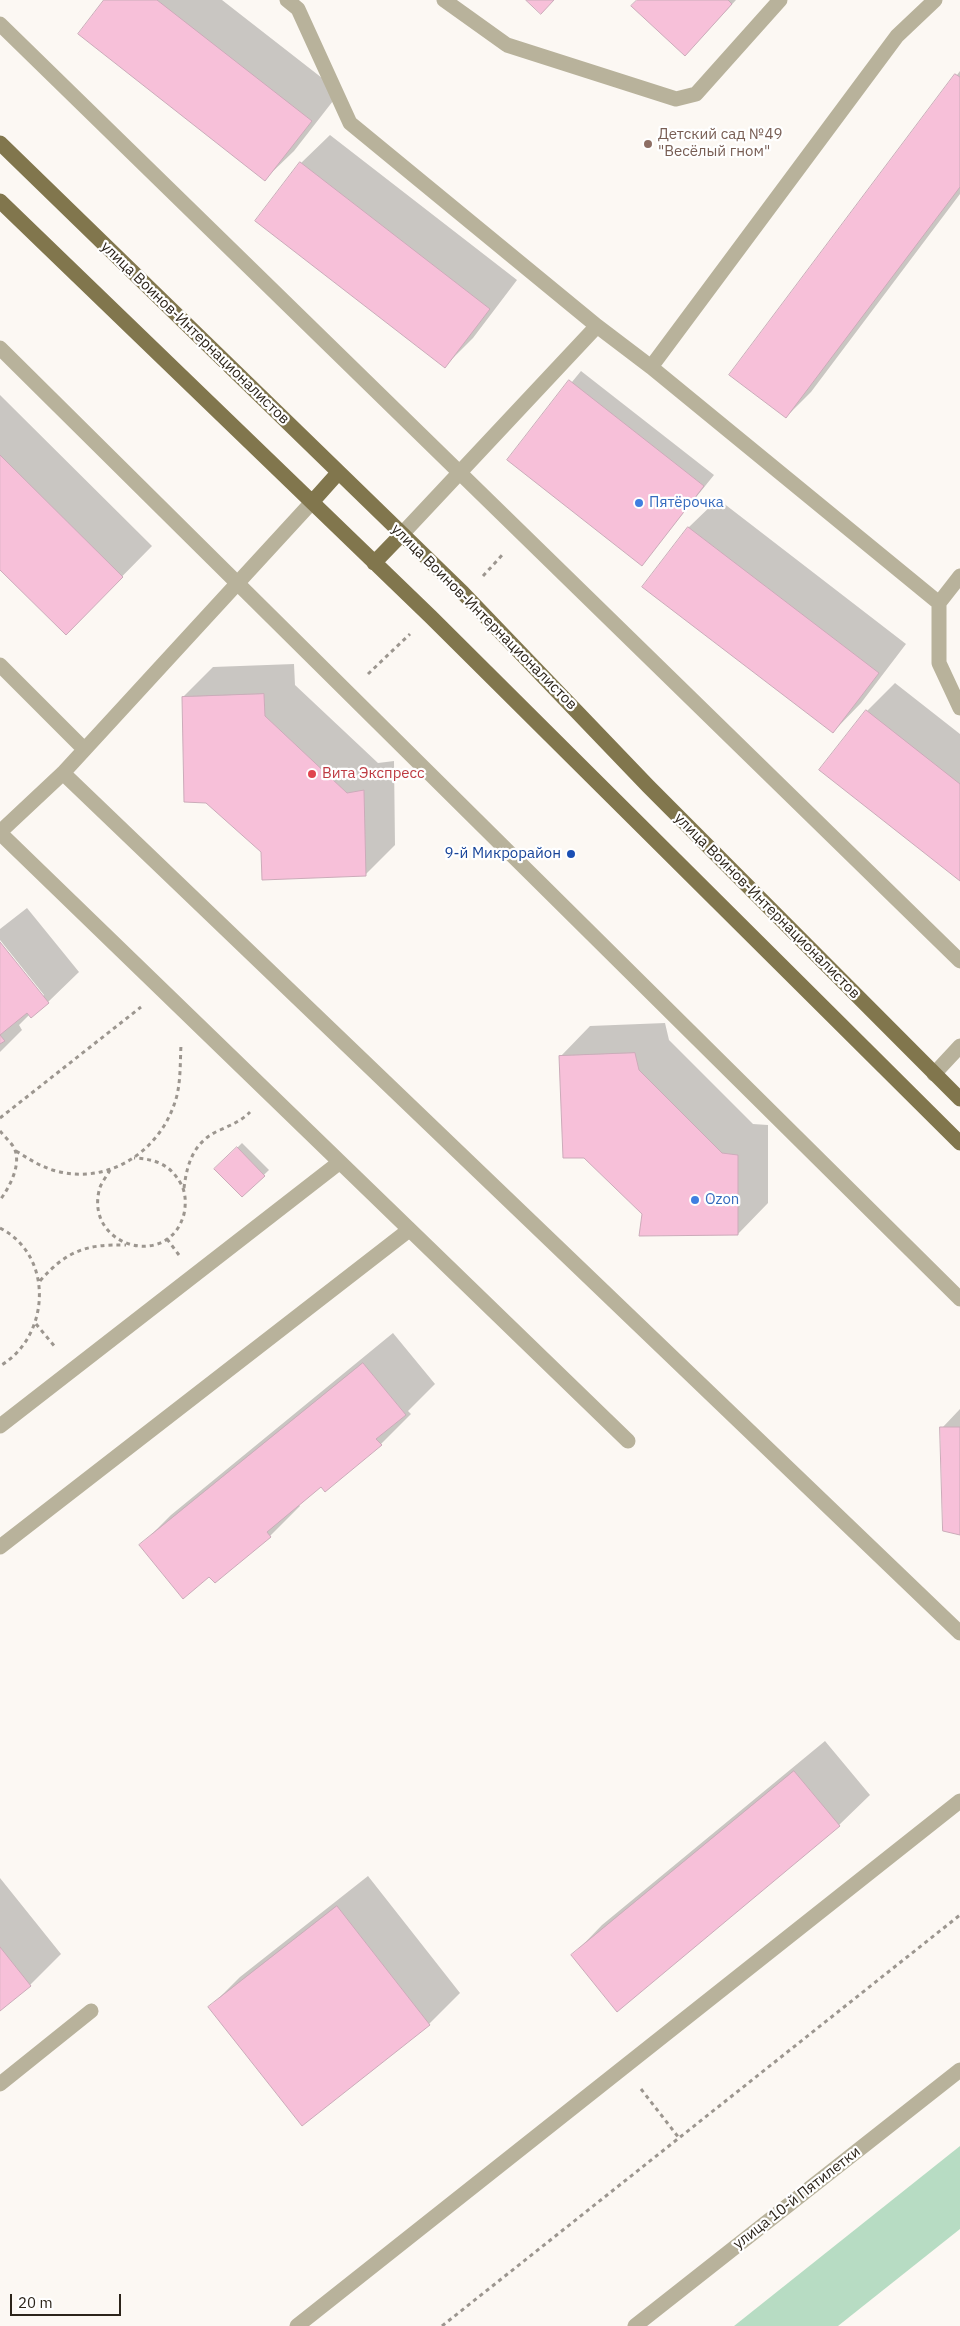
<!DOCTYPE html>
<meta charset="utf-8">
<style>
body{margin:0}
#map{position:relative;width:960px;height:2326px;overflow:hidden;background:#fcf8f3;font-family:"IBM Plex Sans",sans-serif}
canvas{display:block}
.scale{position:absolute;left:10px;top:2294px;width:111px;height:22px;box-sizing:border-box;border:2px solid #2c241a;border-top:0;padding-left:6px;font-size:15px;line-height:18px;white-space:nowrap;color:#2c241a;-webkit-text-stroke:4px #fff;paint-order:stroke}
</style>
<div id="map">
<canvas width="960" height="2326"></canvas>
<div class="scale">20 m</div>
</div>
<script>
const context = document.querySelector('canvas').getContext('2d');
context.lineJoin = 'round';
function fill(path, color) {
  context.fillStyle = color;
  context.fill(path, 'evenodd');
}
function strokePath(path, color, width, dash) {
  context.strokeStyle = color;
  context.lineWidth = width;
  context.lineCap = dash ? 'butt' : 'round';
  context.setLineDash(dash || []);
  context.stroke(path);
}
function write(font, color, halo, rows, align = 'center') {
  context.font = font + ' "IBM Plex Sans",sans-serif';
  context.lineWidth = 4.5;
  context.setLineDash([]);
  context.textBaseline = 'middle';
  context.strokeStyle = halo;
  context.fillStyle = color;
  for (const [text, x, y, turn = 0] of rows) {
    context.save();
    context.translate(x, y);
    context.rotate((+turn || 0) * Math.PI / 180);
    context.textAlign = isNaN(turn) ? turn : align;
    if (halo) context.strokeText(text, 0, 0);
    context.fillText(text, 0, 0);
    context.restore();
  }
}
const green = new Path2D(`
 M960 2146V2229L838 2326H734Z`);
const shadow = new Path2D(`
 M106 0H222L340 92 294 151 265 179Z
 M638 0H736L700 39Z
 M960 71V194L811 392 786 417 731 375Z
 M330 135 517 280 473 338 445 366 301 163Z
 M581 371 714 475 642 564 508 460Z
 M0 395 152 546 96 603 0 568Z
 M718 499 906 644 861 703 833 732 644 586 689 527Z
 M294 664 295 685 378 763 394 761 395 845 365 875 263 851 183 697 213 667Z
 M895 683 960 734V879L867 711Z
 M27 908 79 972 48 1002 32 1016 30 1014 19 1025 22 1030 0 1052V944L42 997 44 995 0 940V929Z
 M665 1023 669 1040 753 1124 768 1125V1203L738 1234 643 1214 560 1057 590 1026Z
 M242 1143 269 1170 242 1196 216 1169Z
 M393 1333 435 1384 408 1411 411 1414 381 1444 321 1485 298 1504 300 1506 270 1536 209 1575 141 1545 171 1515Z
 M960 1409V1533L942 1428Z
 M825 1741 870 1795 839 1825 572 1956 602 1925Z
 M368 1876 460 1993 429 2024 302 2124 210 2007 240 1977Z
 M0 1878 61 1954 30 1985 0 2009Z`);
const building = new Path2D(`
 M104 0H157L312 121 265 181 78 34Z
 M526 0H554L541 14Z
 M637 0H728L732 4 685 56 631 6Z
 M955 74 960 77V187L786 418 729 375Z
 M300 162 490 309 445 368 255 221Z
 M569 380 704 486 642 566 507 460Z
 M0 455 123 577 66 635 0 570Z
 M688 527 879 673 833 733 642 587Z
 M264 694 265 716 347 793 364 790 366 876 262 880 261 852 206 803 184 802 182 697Z
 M866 710 960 784V881L819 770Z
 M0 942 49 1003 31 1018 27 1013 0 1035 5 1041 0 1044Z
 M635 1053 639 1070 722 1153 738 1155V1235L639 1236 642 1214 584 1158H563L559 1056Z
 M237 1147 265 1176 242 1197 214 1169Z
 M363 1363 406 1415 376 1439 382 1445 325 1492 321 1487 267 1532 271 1537 215 1583 209 1577 183 1599 139 1545Z
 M940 1427H960V1535L943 1531Z
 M794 1771 840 1826 617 2012 571 1955Z
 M337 1906 430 2025 302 2126 208 2007Z
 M0 1947 31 1986 0 2011Z`);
const path = new Path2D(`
 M483 576 504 553
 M368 674 410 634
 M0 1118 141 1007
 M0 1131C4 1136 13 1144 15 1150 21 1166 9 1188 0 1200
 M16 1151C29 1159 41 1167 56 1171 108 1185 159 1152 175 1102 181 1085 180 1063 181 1045
 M110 1170C107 1176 100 1184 99 1191 86 1247 169 1270 184 1214 186 1204 186 1193 181 1184 170 1164 155 1159 134 1158
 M184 1188C187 1163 194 1141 220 1130 231 1125 241 1121 250 1112
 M0 1228C55 1256 50 1337 0 1366
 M167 1239 179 1255
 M40 1281C66 1251 86 1244 126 1245
 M36 1324 56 1348
 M641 2089 679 2138
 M442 2326 960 1915`);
const minor = new Path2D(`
 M287 0 298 9 350 123 597 326
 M444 0 507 45 676 99 696 94 780 0
 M0 24 960 961
 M0 348 960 1299
 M651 367 939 603
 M402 534 597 326 651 367 897 36 935 0
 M960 576 939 603V663L960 708
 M0 665 84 749
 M63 773 960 1633
 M0 832 63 773 313 501
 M0 833 628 1441
 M934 1074 960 1046
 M0 1426 340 1162
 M0 1547 409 1230
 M0 2084 91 2011
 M297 2326 960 1801
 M635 2326 960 2070`);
const major = new Path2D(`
 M0 143 463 593 648 786 960 1099
 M0 201 431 617 960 1143
 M313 501 338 473
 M374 563 402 534`);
const markers = [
 [648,144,5,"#8d6e63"],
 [639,503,5,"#3f7fe0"],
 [312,774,5,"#e0444e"],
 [571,854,5,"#1a4fb4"],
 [695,1200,5,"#3f7fe0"]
];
const educationNames = [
 ["Детский сад №49",658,135],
 ["\"Весёлый гном\"",658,152]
];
const streetNames = [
 ["улица Воинов-Интернационалистов",195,333,44],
 ["улица Воинов-Интернационалистов",484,617,45],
 ["улица Воинов-Интернационалистов",767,906,45],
 ["улица 10-й Пятилетки",797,2198,-38]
];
const shopNames = [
 ["Пятёрочка",649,503],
 ["Ozon",705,1200]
];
const healthNames = [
 ["Вита Экспресс",322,774]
];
const transitNames = [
 ["9-й Микрорайон",561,854]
];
fill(green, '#b7dcc3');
fill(shadow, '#0003');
fill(building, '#f7c0d9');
strokePath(building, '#cbabb9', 1);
strokePath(path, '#9c968f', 3, [4, 4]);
strokePath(minor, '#b8b29b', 15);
strokePath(major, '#81764d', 15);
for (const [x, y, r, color] of markers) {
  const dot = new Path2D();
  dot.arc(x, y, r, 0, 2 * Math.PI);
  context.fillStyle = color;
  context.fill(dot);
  strokePath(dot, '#fff', 2);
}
write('15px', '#785e54', '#fff', educationNames, 'left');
write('15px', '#2c241a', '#fff', streetNames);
write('15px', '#366cbe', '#fff', shopNames, 'left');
write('15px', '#be3a42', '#fff', healthNames, 'left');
write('15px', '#164399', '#fff', transitNames, 'right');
</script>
